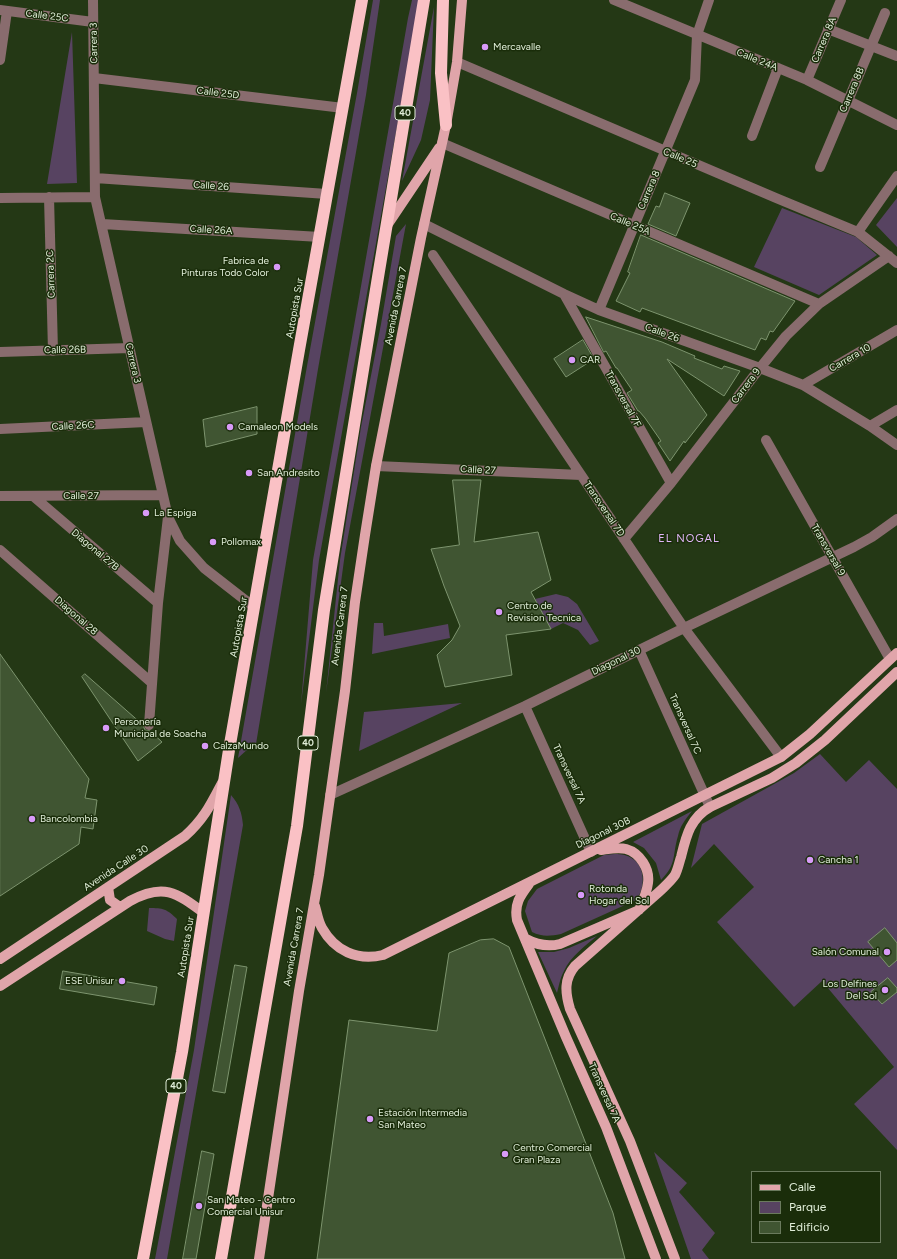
<!DOCTYPE html>
<meta charset="utf-8">
<style>
body{margin:0}
#map{position:relative;width:897px;height:1259px;overflow:hidden;background:#243815;font-family:Figtree,sans-serif}
canvas{display:block}
.legend{position:absolute;left:751px;top:1171px;width:130px;height:72px;box-sizing:border-box;background:#1a2d0a;border:1px solid #6a7a5d;margin:0;padding:5px 7px;list-style:none;font-size:12px;color:#e1eed9}
.legend li{display:flex;align-items:center;gap:8px;height:20px}
.legend b{width:20px;border:1px solid #6a7a5d}
</style>
<div id="map">
<canvas width="897" height="1259"></canvas>
<ul class="legend">
<li><b style="height:5px;background:#e0a5aa"></b>Calle</li>
<li><b style="height:11px;background:#574361"></b>Parque</li>
<li><b style="height:11px;background:#405532"></b>Edificio</li>
</ul>
</div>
<script>
const context = document.querySelector('canvas').getContext('2d');
context.lineJoin = 'round';
function fill(path, color) {
  context.fillStyle = color;
  context.fill(path, 'evenodd');
}
function strokePath(path, color, width, dash) {
  context.strokeStyle = color;
  context.lineWidth = width;
  context.lineCap = dash ? 'butt' : 'round';
  context.setLineDash(dash || []);
  context.stroke(path);
}
function write(font, color, halo, rows, align = 'center') {
  context.font = font + ' Figtree,sans-serif';
  context.lineWidth = 3;
  context.setLineDash([]);
  context.textBaseline = 'middle';
  context.strokeStyle = halo;
  context.fillStyle = color;
  for (const [text, x, y, turn = 0] of rows) {
    context.save();
    context.translate(x, y);
    context.rotate((+turn || 0) * Math.PI / 180);
    context.textAlign = isNaN(turn) ? turn : align;
    if (halo) context.strokeText(text, 0, 0);
    context.fillText(text, 0, 0);
    context.restore();
  }
}
const green = new Path2D(`
 M373 0H380L366 95 318 369 256 744 248 749 238 758 307 366 357 93Z
 M412 0H419L405 82 319 560 301 704 313 560 408 18Z
 M434 7 430 100 421 140 402 181Z
 M72 32 77 183 47 184Z
 M897 198V247L876 225Z
 M782 208 856 237 877 255 819 295 754 267Z
 M406 224 345 553 326 693 340 560 361 427 381 324 396 236Z
 M556 594 568 597 577 604 599 641 590 645 578 630 563 623 551 629 535 599Z
 M374 623H383L384 636 448 624 450 638 372 654Z
 M462 703 359 751 364 712Z
 M820 754 846 782 869 760 897 789V1150L854 1104 894 1067 822 981 794 1007 717 922 754 887 714 844 691 868 702 824 794 773Z
 M231 795C239 804 242 813 243 825L167 1259H155L194 1050Z
 M692 811C685 820 680 826 678 836 672 856 677 864 661 880L656 863 644 848 633 842Z
 M615 854C621 854 628 855 633 859 646 868 645 889 636 900L561 934C550 936 542 937 532 932L525 911 528 901 537 889 604 855Z
 M149 908C163 908 167 909 177 919L174 941 165 939 147 931Z
 M597 936C585 946 571 956 564 971 560 978 559 986 557 993L538 952H554L569 948Z
 M654 1152 687 1183 679 1192 715 1233 702 1250 709 1259H691Z`);
const building = new Path2D(`
 M665 193 690 203 676 236 648 224 656 206 659 207Z
 M641 235 795 301 773 332 770 331 766 340 761 338 755 350 642 308 640 312 616 301 630 273 628 272Z
 M586 317 662 342 695 356 694 358 722 369 724 366 740 371 724 396 667 359 707 415 685 443 684 441 670 461 658 443 661 441 645 418 639 411H638L627 393 632 390 617 368H616L606 351 604 352Z
 M583 340 594 359 566 377 554 359Z
 M257 407V434L206 447 203 420Z
 M453 480H481L474 542 538 532 551 580 531 592 551 629 506 635 512 675 445 687 437 655 452 640 460 626 444 586 431 549 459 545Z
 M0 654 89 779 85 798 97 800 93 829 81 827 79 844 0 896Z
 M85 674 143 725 145 730 150 731 162 742 138 761 82 677Z
 M885 928 897 943V960L889 967 868 942Z
 M494 939 509 947 613 1213 625 1259H317L349 1020 437 1031 449 953 480 940Z
 M235 965 247 967 225 1093 213 1091Z
 M63 971 157 987 154 1005 60 989Z
 M888 978 897 988V992L882 1004 871 992Z
 M202 1151 214 1154 196 1259H183Z`);
const minor = new Path2D(`
 M93 0 95 197 168 517 158 603 149 725
 M614 0 807 80 897 125
 M0 10 93 22
 M828 29 897 56
 M0 60 7 11
 M457 62 776 198 858 232 897 263
 M94 78 343 108
 M807 80 841 0
 M752 136 778 68
 M442 143 819 304
 M820 167 885 13
 M95 178 327 194
 M49 197 53 351
 M0 198 95 197
 M102 224 320 237
 M424 224 564 294 599 310 760 368 803 385 870 426 897 445
 M858 232 897 176
 M433 255 684 628 781 757
 M564 294 671 483
 M599 310 695 80 697 35 709 0
 M0 352 130 348
 M803 385 897 330
 M870 426 897 410
 M0 429 146 422
 M766 440 890 659
 M376 466 581 475
 M0 496 163 495
 M33 496 158 603
 M168 517 180 541 204 568 254 607
 M624 539 671 483 760 368 786 336 819 304 889 256
 M0 550 152 683
 M639 650 710 807
 M525 706 591 852
 M330 795 525 706 684 628 854 547 872 537 897 519`);
const major = new Path2D(`
 M388 224 439 148
 M529 884C520 896 514 904 517 920L566 1037 606 1127 656 1259
 M108 887 110 900 120 907
 M315 906C317 913 318 921 322 928 335 951 357 961 383 955L781 757 810 734 897 653
 M526 939C537 945 548 947 560 944L639 910C643 901 647 892 648 883 650 869 640 853 626 849 618 847 609 849 601 850
 M0 959 185 836C204 819 211 804 222 783
 M0 986 130 901C163 883 176 892 204 913
 M259 1259 299 991 319 875 345 691 355 602 365 535 376 466 421 238 446 125 457 62 462 0
 M675 1259 630 1141 570 1009C565 992 564 979 575 966L660 891C665 886 671 881 675 875 678 869 679 863 681 857 686 837 690 818 710 807L772 778 796 763 825 740 897 672`);
const highway = new Path2D(`
 M443 0 441 73 446 125
 M143 1259 182 1052 229 750 299 350 362 0
 M221 1259 297 826 324 610 379 271 424 0`);
const markers = [
 [485,47,4,"#d89af8"],
 [277,267,4,"#d89af8"],
 [572,360,4,"#d89af8"],
 [230,427,4,"#d89af8"],
 [249,473,4,"#d89af8"],
 [146,513,4,"#d89af8"],
 [213,542,4,"#d89af8"],
 [499,612,4,"#d89af8"],
 [106,728,4,"#d89af8"],
 [205,746,4,"#d89af8"],
 [32,819,4,"#d89af8"],
 [810,860,4,"#d89af8"],
 [581,895,4,"#d89af8"],
 [887,952,4,"#d89af8"],
 [122,981,4,"#d89af8"],
 [885,990,4,"#d89af8"],
 [370,1119,4,"#d89af8"],
 [505,1154,4,"#d89af8"],
 [199,1206,4,"#d89af8"]
];
const shields = [
 [405,113,20],
 [308,743,20],
 [176,1086,20]
];
const shieldNames = [
 ["40",405,113],
 ["40",308,743],
 ["40",176,1086]
];
const streetNames = [
 ["Calle 25C",47,16,7],
 ["Carrera 8A",824,40,-67],
 ["Carrera 3",94,43,-91],
 ["Calle 24A",757,60,22],
 ["Carrera 8B",852,90,-67],
 ["Calle 25D",218,93,7],
 ["Calle 25",680,158,23],
 ["Calle 26",211,186,4],
 ["Carrera 8",649,190,-67],
 ["Calle 25A",630,224,23],
 ["Calle 26A",211,230,3],
 ["Carrera 2C",51,274,-92],
 ["Avenida Carrera 7",396,306,-79],
 ["Autopista Sur",295,308,-80],
 ["Calle 26",662,333,20],
 ["Calle 26B",65,350,-1],
 ["Carrera 10",850,358,-30],
 ["Carrera 3",133,363,77],
 ["Carrera 9",746,386,-53],
 ["Transversal 7F",623,399,61],
 ["Calle 26C",73,426,-3],
 ["Calle 27",478,470,3],
 ["Calle 27",81,496],
 ["Transversal 7D",604,509,56],
 ["Diagonal 27B",95,550,40],
 ["Transversal 9",828,550,60],
 ["Diagonal 28",76,616,41],
 ["Avenida Carrera 7",340,626,-83],
 ["Autopista Sur",239,627,-80],
 ["Diagonal 30",616,661,-26],
 ["Transversal 7C",685,724,66],
 ["Transversal 7A",569,774,65],
 ["Diagonal 30B",603,833,-26],
 ["Avenida Calle 30",116,868,-33],
 ["Autopista Sur",186,947,-81],
 ["Avenida Carrera 7",294,947,-80],
 ["Transversal 7A",604,1093,66]
];
const poiNames = [
 ["Mercavalle",493,47],
 ["Fabrica de",269,261,"right"],
 ["Pinturas Todo Color",269,273,"right"],
 ["CAR",580,360],
 ["Camaleon Models",238,427],
 ["San Andresito",257,473],
 ["La Espiga",154,513],
 ["Pollomax",221,542],
 ["Centro de",507,606],
 ["Revision Tecnica",507,618],
 ["Personería",114,722],
 ["Municipal de Soacha",114,734],
 ["CalzaMundo",213,746],
 ["Bancolombia",40,819],
 ["Cancha 1",818,860],
 ["Rotonda",589,889],
 ["Hogar del Sol",589,901],
 ["Salón Comunal",879,952,"right"],
 ["ESE Unisur",114,981,"right"],
 ["Los Delfines",877,984,"right"],
 ["Del Sol",877,996,"right"],
 ["Estación Intermedia",378,1113],
 ["San Mateo",378,1125],
 ["Centro Comercial",513,1148],
 ["Gran Plaza",513,1160],
 ["San Mateo - Centro",207,1200],
 ["Comercial Unisur",207,1212]
];
const neighbourhoodNames = [
 ["EL NOGAL",689,539]
];
fill(green, '#574361');
fill(building, '#405532');
strokePath(building, '#7d946e', 1);
strokePath(minor, '#896c6e', 10);
strokePath(major, '#e0a5aa', 10);
strokePath(highway, '#fac1c5', 12);
for (const [x, y, r, color] of markers) {
  const dot = new Path2D();
  dot.arc(x, y, r, 0, 2 * Math.PI);
  context.fillStyle = color;
  context.fill(dot);
  strokePath(dot, '#1a2d0a', 1.5);
}
for (const [x, y, w] of shields) {
  const box = new Path2D();
  box.roundRect(x - w / 2, y - 7, w, 14, 3);
  context.fillStyle = '#1a2d0a';
  context.fill(box);
  strokePath(box, '#e1eed9', 1);
}
write('bold 9px', '#e1eed9', null, shieldNames);
write('10px', '#e1eed9', '#1a2d0a', streetNames);
write('10px', '#e1eed9', '#1a2d0a', poiNames, 'left');
context.letterSpacing = '1px';
write('11px', '#e0b6f7', '#1a2d0a', neighbourhoodNames);
context.letterSpacing = '0px';
</script>
